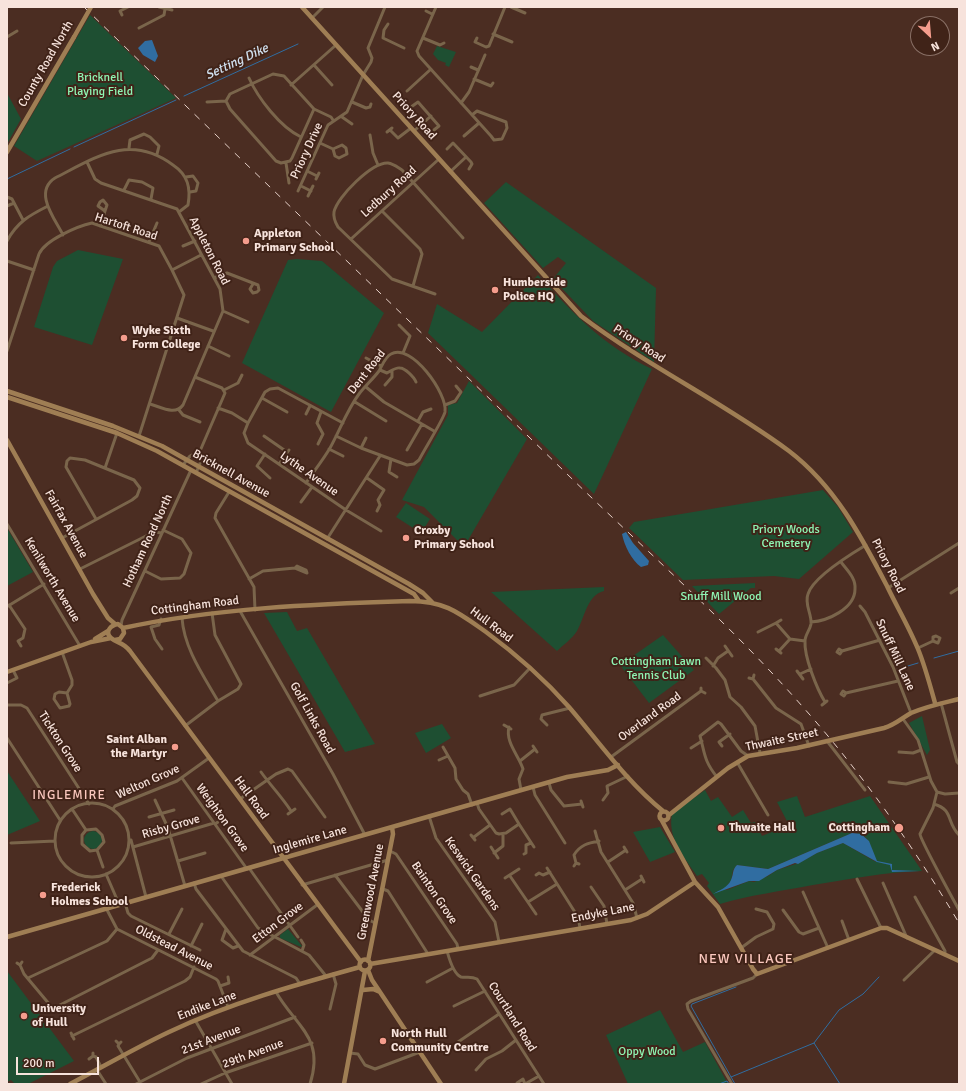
<!DOCTYPE html>
<style>
body{margin:0}
#map{position:relative;width:966px;height:1091px;overflow:hidden;background:#4b2d22;font-family:Signika,sans-serif}
canvas{display:block}
.frame{position:absolute;inset:0;border:8px solid #f7e3dc;pointer-events:none}
.north{position:absolute;left:910px;top:16px;width:40px;height:40px;box-sizing:border-box;background:#402318;border:1px solid #897066;border-radius:50%;rotate:154deg;font-size:11px;font-weight:700;line-height:16px;text-align:center;color:#f7e3dc}
.north::after{content:'';display:block;margin:auto;width:14px;height:18px;background:#f59d8d;clip-path:polygon(50% 0,100% 100%,50% 72%,0 100%)}
.scale{position:absolute;left:16px;top:1057px;width:83px;height:18px;box-sizing:border-box;border:2px solid #f7e3dc;border-top:0;padding-left:5px;font-size:12px;line-height:14px;white-space:nowrap;color:#f7e3dc;-webkit-text-stroke:3px #402318;paint-order:stroke}
</style>
<div id="map">
<canvas width="966" height="1091"></canvas>
<div class="frame"></div>
<div class="north">N</div>
<div class="scale">200 m</div>
</div>
<script>
const context = document.querySelector('canvas').getContext('2d');
context.lineJoin = 'round';
function fill(path, color) {
  context.fillStyle = color;
  context.fill(path, 'evenodd');
}
function strokePath(path, color, width, dash) {
  context.strokeStyle = color;
  context.lineWidth = width;
  context.lineCap = dash ? 'butt' : 'round';
  context.setLineDash(dash || []);
  context.stroke(path);
}
function write(font, color, halo, rows, align = 'center') {
  context.font = font + ' Signika,sans-serif';
  context.lineWidth = 4;
  context.setLineDash([]);
  context.textBaseline = 'middle';
  context.strokeStyle = halo;
  context.fillStyle = color;
  for (const [text, x, y, turn = 0] of rows) {
    context.save();
    context.translate(x, y);
    context.rotate((+turn || 0) * Math.PI / 180);
    context.textAlign = isNaN(turn) ? turn : align;
    if (halo) context.strokeText(text, 0, 0);
    context.fillText(text, 0, 0);
    context.restore();
  }
}
const green = new Path2D(`
 M90 15 176 98 37 161 14 146Z
 M437 46 456 52 449 67 445 65 446 63 438 60 433 54Z
 M7 93 21 119 7 144Z
 M506 182 656 288 654 362 593 321 553 279 566 263 558 257 543 268 484 203Z
 M78 250 123 259 92 345 34 327 53 267 57 261Z
 M297 259 322 261 384 313 331 412 242 363 288 260Z
 M538 275C575 315 602 345 652 369L594 494 428 333 437 304 482 332Z
 M469 381 527 439 464 547 424 507 402 500 448 415V405L457 403Z
 M823 490 838 507 853 532 799 579 774 576 683 580 629 528 634 522Z
 M406 503 430 519 421 533 396 517Z
 M7 528 33 572 7 586Z
 M755 583V588H751L719 614 692 586Z
 M604 587V591C587 595 585 617 577 631 573 638 563 645 557 651L491 592Z
 M287 612 297 631 307 628 375 744 345 752 264 613Z
 M663 635 694 670 649 703 620 665Z
 M922 716 930 750 927 755 909 723Z
 M442 724 451 738 426 753 415 733Z
 M7 771 40 821 7 835Z
 M705 790 711 801 718 797 732 817 743 810 751 823 755 822 762 836 789 825 777 802 797 796 805 817 870 796 922 871C885 872 850 879 813 885 781 891 751 895 720 904L707 886 709 883 702 874 697 876C685 858 667 838 672 814ZM852 833C872 832 870 850 876 862L843 843 817 853 799 863 777 870 768 876 754 882 749 881 727 890 724 889 731 881 733 870 737 865 768 869Z
 M660 827 675 852 650 862 633 832Z
 M84 840a9 9 0 1 1 18 0a9 9 0 1 1-18 0Z
 M288 929 302 946 301 947 280 938V935Z
 M7 971 74 1061 28 1084H15L11 1080 7 1082Z
 M660 1010 683 1052 705 1042 728 1084H628L606 1035Z`);
const water = new Path2D(`
 M152 40 158 56 155 62 143 55 138 48 145 41Z
 M626 532 633 543 649 561 648 565 641 567C632 561 624 545 622 534Z
 M852 833 861 834 869 841 877 861 892 864V870L920 871 892 872 890 865 877 862 843 843 817 853 798 864 795 863 777 870 759 881H749L713 894C720 890 728 887 731 880 734 873 732 870 737 865L768 869Z`);
const stream = new Path2D(`
 M184 96 298 44
 M74 147 176 100
 M7 179 70 149
 M934 658 959 651
 M898 669 918 663
 M814 1043 839 1010 863 994 879 977
 M731 1077 814 1043 840 1084
 M719 1084 727 1081 729 1084
 M735 1084 691 1006 692 1004 736 987`);
const street = new Path2D(`
 M159 7 172 10
 M436 7 417 51 419 56 491 136 494 140 502 139 507 128 506 122 477 111 472 115
 M511 7 525 13
 M426 11 432 14
 M122 15 120 11 128 7
 M312 18 323 7
 M388 24 384 30 383 38 404 48
 M139 28 164 15 165 9
 M493 34 512 42
 M7 37 17 31
 M423 38 440 45 444 43
 M477 38 475 42 486 47 489 46 505 7
 M314 65 332 85
 M471 67 478 70
 M249 78C258 98 280 127 301 137
 M474 79 491 86 493 83
 M291 85 336 45
 M407 91 431 69
 M226 101 230 109 276 161 281 163 290 161 292 158 314 109
 M226 101 230 94 273 74 284 76 314 109 331 117 333 120
 M207 102 226 101
 M352 102 366 108 370 107 371 104
 M461 103 469 92 485 55
 M411 107 418 102 439 126 434 130
 M342 117 352 124
 M390 130 398 138 411 128
 M414 131 431 116
 M387 132 392 128
 M370 135 373 153 378 165
 M464 136 479 123
 M320 143 333 149 342 145 346 148 347 154 339 158 335 156 333 149
 M129 148 130 140 144 134 150 137 159 146 157 154
 M447 149 453 143 471 162 472 164 469 169
 M87 162 95 179 101 183 177 209 220 289 223 311 183 405C175 416 161 407 150 404
 M286 163 289 183
 M307 171 317 176
 M450 172 466 157
 M186 177 193 176 198 183 196 191 190 192
 M316 179 319 173
 M301 186 311 191
 M124 190 129 180 142 182 153 188 151 199
 M298 191 328 125 347 112 363 75 371 62 372 58 368 48 385 7
 M308 196 313 186
 M7 197 12 199 23 220
 M7 206 14 203
 M382 211 420 249 422 254 413 286
 M100 226 107 205 103 200 100 202 98 206 105 211
 M63 235C55 219 33 192 55 178 96 157 130 133 173 165 188 175 191 188 188 205L179 212
 M351 239 439 159
 M7 241C17 222 30 215 48 206
 M149 242 157 223
 M183 246 195 241
 M7 261 34 270
 M172 270 201 255
 M214 278 227 273 258 285 259 290 257 292 253 293 250 289 253 284
 M435 294 392 279 338 227C335 222 333 218 334 212 337 197 372 162 388 163 394 164 397 167 402 170L463 238
 M223 311 248 322
 M177 318 213 331
 M399 325 410 336 403 353
 M208 346 229 356
 M7 351 39 254C45 240 78 226 92 223L159 246 172 270 184 295 139 436
 M366 358 381 366
 M380 370 387 373C391 371 396 367 400 368 405 368 414 377 416 382
 M195 377 222 388 225 393 200 451 201 461 196 473
 M385 385 392 377V371
 M366 387 384 402 434 431
 M224 390 238 383 242 375
 M262 398 287 412
 M355 402 386 421
 M445 405 455 401 461 392 456 386
 M218 408 232 413 248 423 265 392 270 389 278 388 343 423
 M179 410 183 415 200 422
 M306 414 310 406
 M418 421 423 412 431 409
 M248 423 244 433 248 443 346 510 381 531
 M264 436 287 452
 M318 444 323 434 317 423 321 412
 M361 448 366 438
 M329 449 343 456
 M407 450 422 424
 M265 454 257 466 270 478
 M391 459 389 472 397 477
 M279 464 289 450
 M183 465 190 456 200 451
 M105 468 117 433
 M367 478 384 490 378 500 380 505 377 511
 M306 483C314 471 323 460 330 448 340 430 347 410 359 394 365 386 373 379 379 371 382 366 385 357 391 354 411 342 448 394 445 412 443 420 424 450 419 460L414 464 407 465 361 448 336 436
 M229 492 216 513 215 518 254 587 255 610
 M301 502 312 487
 M7 524 80 646
 M62 538 132 500 137 496 140 488 134 480 85 460 70 458 67 461 66 467 96 519
 M327 539 380 456
 M80 569 154 532 162 533
 M145 571 161 579 180 578 184 574 191 553 182 539 163 530
 M249 579 263 571 295 568 297 566 306 570 307 573 295 568
 M888 588 959 543
 M951 593 959 588
 M9 605 25 629 23 638 18 641 21 646
 M8 606 44 584
 M860 606 865 612 893 667 911 713
 M240 611 333 774 365 835
 M182 618C184 648 203 675 218 701
 M161 619 159 625 151 627 155 639 162 649
 M811 622C827 621 855 609 855 589 856 578 847 570 841 562
 M776 623 781 620
 M121 626 122 620 191 470
 M758 632 776 623 790 639 805 641
 M725 646 732 656
 M918 648 933 641V637L936 636 940 638 938 643 933 641
 M776 649 781 653
 M779 651 790 639
 M842 651 840 654 837 652 839 649 842 651 880 640
 M62 652 72 680V685L67 693 70 704 69 706 60 708 54 699 55 694 59 692 67 693
 M706 658 716 668 725 680 730 697 741 707 755 726 760 753
 M713 666 718 658 728 651
 M797 671 803 679
 M800 674 811 669
 M749 678 753 679 754 675
 M753 679 776 708 801 724 809 746
 M7 683 17 678 13 670
 M701 688V691L705 693
 M846 693 844 696 841 694 843 691 846 693 898 681
 M480 696 514 685 530 668
 M825 702C817 689 804 657 805 641 805 635 810 630 811 624 812 614 804 604 808 594 813 577 851 554 866 545
 M941 703 957 762 959 764
 M7 705H21L27 708 89 804
 M822 705 827 701
 M903 719 918 740 931 781 937 792
 M504 725 511 729
 M547 725 541 719 542 715 570 708
 M185 726 218 701 238 689 241 684 215 635 212 613
 M509 727C505 742 519 756 523 769L519 779 521 790
 M7 738 60 820
 M827 741 865 790
 M533 746 537 752
 M722 746 719 742 730 734
 M443 747 455 768 456 779 463 790 468 794 472 805
 M691 748 702 741
 M899 752 913 753 921 750
 M611 757 701 691
 M439 760 448 756
 M520 761 535 749
 M737 762 768 815
 M261 772C271 786 282 797 291 811
 M717 777C704 761 705 754 700 736L718 722 721 724 741 751 748 756
 M182 778 247 869
 M889 782 906 784 929 777
 M549 783 551 790 564 806 582 804
 M533 787 535 795 565 843
 M937 792 933 808 920 834C920 839 954 901 959 910
 M937 792 945 794 959 793
 M240 799 276 774 288 769 292 771 325 817
 M155 800 168 828 185 886
 M603 800 608 793 607 786 628 776
 M581 801 583 807
 M477 803 479 809 496 833 499 834 506 833 519 824 534 847
 M55 840a37 37 0 1 1 74 0a37 37 0 1 1-74 0Z
 M934 804C954 810 946 822 959 835
 M72 809 86 830 96 829 102 835 104 842 97 850 90 851 82 844V835L86 830
 M113 809 115 806 177 781 209 758
 M288 814 295 809
 M502 814 510 809 519 824
 M429 816 436 838 495 922 499 942
 M149 817 174 810
 M215 824 224 818
 M595 831 601 852 633 903 637 918
 M471 835 475 840
 M474 837 490 825
 M131 840 146 897
 M11 843 55 841
 M133 847 214 823
 M491 847 498 858
 M624 847 627 852
 M97 850 103 867
 M390 851 396 854 457 944 458 949
 M494 853 503 846V835
 M524 854 526 853V845L531 843
 M178 861 205 853
 M608 862 626 850
 M576 863 574 855C580 845 588 843 599 841
 M574 866 576 863 579 864
 M249 868 298 937
 M547 868 578 917 580 928
 M106 874 119 904
 M335 875 369 920 375 923
 M536 875 539 873 543 875 550 872
 M221 876 258 928 309 955 326 976
 M510 876 536 914
 M641 876 644 882
 M505 878 519 869
 M857 879 881 928
 M194 883 196 889 243 951 296 978 300 984
 M883 883 907 938
 M302 885 388 860
 M591 887 604 906 607 924
 M383 889 388 891 428 954
 M625 890 642 879
 M803 892 828 948
 M915 897 945 951V955
 M528 902 557 884
 M125 903 128 913 131 916 200 950
 M106 908 117 929 216 979 218 981 228 1007
 M783 910 799 932 803 934 819 928
 M842 921 849 940
 M226 929 222 940 233 948 238 946
 M169 934 182 909
 M301 940 304 945 302 951
 M191 946 202 924
 M741 948 756 937 773 929 774 924 767 912 756 909
 M447 951C449 958 453 974 461 977 467 978 471 976 477 979L544 1084
 M250 955 317 905
 M17 963 20 965 22 962
 M20 965 24 974 50 1005 54 1008 152 958 158 950
 M28 978 107 941 117 929
 M904 980 935 950
 M427 982 453 968
 M220 986 229 983 228 977
 M276 992C296 1027 325 1037 310 1084
 M454 1006 485 991
 M330 1009 336 984 333 974
 M195 1020 232 1084
 M71 1033 74 1039
 M72 1036 185 981 190 977 194 967
 M116 1041 119 1044 121 1042
 M458 1042 499 1014
 M119 1044 118 1046 140 1082
 M350 1053 358 1054 365 1065 375 1069 420 1052
 M93 1056 96 1057 101 1067
 M89 1059 93 1056V1053
 M97 1070 106 1084
 M476 1070 486 1059 502 1051 516 1040
 M136 1084 187 1058 295 1017
 M201 1084 225 1073 312 1043
 M518 1084 517 1083 523 1079 525 1084
 M525 1084 539 1076
 M732 1084 688 1009 687 1004 691 1001 753 978 757 974`);
const secondary = new Path2D(`
 M302 7 581 316C647 366 723 402 789 451 835 486 861 536 887 586 897 607 909 627 918 649 925 666 930 685 935 703
 M7 152 74 37
 M7 391 113 426 162 446 409 584 423 593 432 602
 M7 397 117 433 157 451 414 594 419 601
 M7 440 93 594 108 618 115 624
 M123 628C216 608 314 604 410 601 445 601 459 613 486 632 516 654 545 680 569 707 599 742 627 782 663 811
 M95 639 108 631
 M115 640 120 639 124 633 123 628 118 624C111 625 104 632 111 638 118 644 122 641 130 651L361 962
 M7 672 91 642 111 638
 M659.5 816a4.5 4.5 0 1 1 9 0a4.5 4.5 0 1 1-9 0Z
 M669 815 728 768 748 756 797 748 884 728C895 725 902 718 911 713 927 706 943 703 959 699
 M661 819 695 882 718 907 753 969 757 974 881 928H887L959 961
 M7 937 567 777 608 770 618 765
 M359.5 965a5.5 5.5 0 1 1 11 0a5.5 5.5 0 1 1-11 0Z
 M368 961 393 834 392 827
 M370 964 631 920 647 914 695 882
 M368 970 372 980 441 1084
 M363 990 373 989 380 992
 M70 1084C103 1067 135 1048 169 1032 230 1003 295 985 360 967
 M344 1084 365 971`);
const rail = new Path2D(`
 M84 7C244 163 406 317 566 473 645 550 729 623 802 706 862 773 913 846 959 923`);
const secondaryBridge = new Path2D(`
 M74 37 91 7`);
const markers = [
 [246,241,4,"#f59d8d"],
 [495,290,4,"#f59d8d"],
 [124,338,4,"#f59d8d"],
 [406,538,4,"#f59d8d"],
 [175,747,4,"#f59d8d"],
 [721,828,4,"#f59d8d"],
 [899,828,5,"#f59d8d"],
 [43,895,4,"#f59d8d"],
 [24,1016,4,"#f59d8d"],
 [383,1041,4,"#f59d8d"]
];
const streetNames = [
 ["County Road North",46,64,-60],
 ["Priory Road",414,116,48],
 ["Priory Drive",307,151,-65],
 ["Ledbury Road",389,192,-42],
 ["Hartoft Road",126,227,18],
 ["Appleton Road",209,251,63],
 ["Priory Road",639,344,33],
 ["Dent Road",367,372,-52],
 ["Bricknell Avenue",231,474,29],
 ["Lythe Avenue",309,474,35],
 ["Fairfax Avenue",66,524,61],
 ["Hotham Road North",148,541,-65],
 ["Priory Road",888,566,63],
 ["Kenilworth Avenue",52,580,59],
 ["Cottingham Road",195,606,-7],
 ["Hull Road",491,625,37],
 ["Snuff Mill Lane",895,655,65],
 ["Overland Road",650,717,-36],
 ["Golf Links Road",312,718,61],
 ["Thwaite Street",782,740,-12],
 ["Tickton Grove",60,742,57],
 ["Welton Grove",148,782,-24],
 ["Hall Road",251,798,54],
 ["Weighton Grove",222,818,54],
 ["Risby Grove",171,827,-16],
 ["Inglemire Lane",310,840,-16],
 ["Keswick Gardens",472,874,55],
 ["Greenwood Avenue",371,892,-79],
 ["Bainton Grove",434,893,56],
 ["Endyke Lane",603,913,-11],
 ["Etton Grove",278,923,-37],
 ["Oldstead Avenue",174,948,27],
 ["Endike Lane",207,1006,-21],
 ["Courtland Road",512,1017,58],
 ["21st Avenue",211,1040,-21],
 ["29th Avenue",253,1054,-20]
];
const parkNames = [
 ["Bricknell",100,78],
 ["Playing Field",100,92],
 ["Priory Woods",786,530],
 ["Cemetery",786,544],
 ["Snuff Mill Wood",721,597],
 ["Cottingham Lawn",656,662],
 ["Tennis Club",656,676],
 ["Oppy Wood",647,1052]
];
const poiNames = [
 ["Appleton",254,234],
 ["Primary School",254,248],
 ["Humberside",503,283],
 ["Police HQ",503,297],
 ["Wyke Sixth",132,331],
 ["Form College",132,345],
 ["Croxby",414,531],
 ["Primary School",414,545],
 ["Saint Alban",167,740,"right"],
 ["the Martyr",167,754,"right"],
 ["Thwaite Hall",729,828],
 ["Cottingham",890,828,"right"],
 ["Frederick",51,888],
 ["Holmes School",51,902],
 ["University",32,1009],
 ["of Hull",32,1023],
 ["North Hull",391,1034],
 ["Community Centre",391,1048]
];
const waterNames = [
 ["Setting Dike",237,62,-25]
];
const neighbourhoodNames = [
 ["INGLEMIRE",69,796]
];
const quarterNames = [
 ["NEW VILLAGE",746,959]
];
fill(green, '#1e4f32');
fill(water, '#306da1');
strokePath(stream, '#306da1', 1);
strokePath(street, '#7a654b', 3);
strokePath(secondary, '#9f7e54', 4.5);
strokePath(rail, '#e6d1c9', 1, [7, 7]);
strokePath(secondaryBridge, '#9f7e54', 4.5);
for (const [x, y, r, color] of markers) {
  const dot = new Path2D();
  dot.arc(x, y, r, 0, 2 * Math.PI);
  context.fillStyle = color;
  context.fill(dot);
  strokePath(dot, '#402318', 1.5);
}
write('12px', '#f7e3dc', '#402318', streetNames);
write('12px', '#8ff6b4', '#402318', parkNames);
write('bold 12px', '#f7e3dc', '#402318', poiNames, 'left');
write('italic 13px', '#d0e0ef', '#402318', waterNames);
context.letterSpacing = '1px';
write('13px', '#fbc8be', '#402318', neighbourhoodNames);
context.letterSpacing = '0px';
context.letterSpacing = '1px';
write('14px', '#fbc8be', '#402318', quarterNames);
context.letterSpacing = '0px';
</script>
